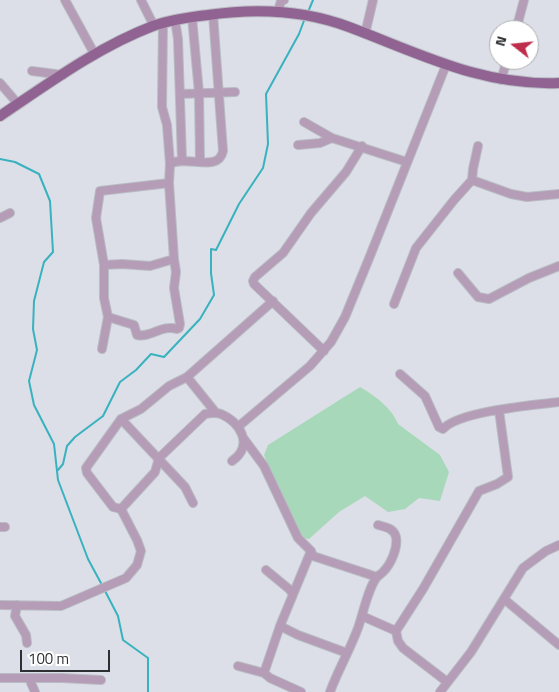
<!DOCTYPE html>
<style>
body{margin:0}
#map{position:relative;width:559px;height:692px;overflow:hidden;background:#dcdfe7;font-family:"Titillium Web",sans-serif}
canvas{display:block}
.north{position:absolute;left:489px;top:20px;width:50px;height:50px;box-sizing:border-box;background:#fff;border:1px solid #abacad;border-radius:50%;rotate:286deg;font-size:14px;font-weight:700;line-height:20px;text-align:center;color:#2e2f32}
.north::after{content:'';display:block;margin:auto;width:18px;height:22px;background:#be2d4c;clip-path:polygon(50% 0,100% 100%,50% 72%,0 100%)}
.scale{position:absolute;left:20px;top:650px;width:90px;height:22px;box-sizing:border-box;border:2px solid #2e2f32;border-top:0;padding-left:6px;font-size:15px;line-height:18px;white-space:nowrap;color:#2e2f32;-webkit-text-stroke:4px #fff;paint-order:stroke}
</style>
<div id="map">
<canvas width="559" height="692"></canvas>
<div class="north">N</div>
<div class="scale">100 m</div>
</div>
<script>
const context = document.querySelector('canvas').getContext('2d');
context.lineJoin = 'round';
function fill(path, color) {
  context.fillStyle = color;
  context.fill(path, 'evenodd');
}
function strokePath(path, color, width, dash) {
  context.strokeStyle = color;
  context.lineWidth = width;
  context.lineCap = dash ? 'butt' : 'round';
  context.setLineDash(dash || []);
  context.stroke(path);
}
const green = new Path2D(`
 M360 387C374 395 392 408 398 424L440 455 449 472 440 501 419 498 405 509 388 512 365 496 339 512 309 539 303 538 278 492 264 455 268 445Z`);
const stream = new Path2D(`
 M308 12 313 0
 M0 159 15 162 39 174 50 201 53 252 44 262 34 301 33 329 37 350 29 381 34 405 54 444 58 480 88 559 102 585
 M58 470 63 464 67 446 75 437 103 416 120 382 136 370 151 354 164 357 200 319 214 295 211 273V249L216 250 239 204 263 168 268 144 266 94 299 34 305 18
 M104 589 118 616 123 640 148 658V692`);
const minor = new Path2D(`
 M65 0 95 55
 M141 0 154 26
 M278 11 281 1 284 0
 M192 17 199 93 200 162
 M175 20 178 39 182 160
 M163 23 162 107 167 125 170 164 169 183 174 259 176 272 174 288 180 324 179 328 177 329C162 324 151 338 137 335L134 325 108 317 104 298V265L96 218 100 191 169 183
 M516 30 524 0
 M365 34 373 0
 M32 71 63 75
 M501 80 507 60
 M0 83 18 104
 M180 94 235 92
 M304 122 332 138 407 162
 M298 145 320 143 332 138
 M170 164C186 154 218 174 223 151L213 14
 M472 180 511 194 527 197 559 194
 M0 218 10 213
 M104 265 122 264 150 266 174 259
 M458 273 478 297 489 299 529 278 559 266
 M394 304 416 248 454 200 472 180 473 169 478 146
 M102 349 108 317
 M324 351 254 284 253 281 255 277 283 253 311 213 346 172 362 146
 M400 374 425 396 439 427 443 429C459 411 534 405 559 402
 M187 377 216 413
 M121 419 185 487 193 503
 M239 426 310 366 331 342 345 317 370 256 446 65
 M244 439 264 466 298 538 311 551 313 556 377 577
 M121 509 155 472 159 458 205 414C210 413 216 412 221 414 241 423 254 446 232 461
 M0 527H5
 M266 570 289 589 293 594
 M504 599 559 645
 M0 605 61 606 126 578 137 565 141 551 137 540 121 509 113 507 87 473 86 468 121 419 141 409 169 386 187 377 273 301
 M17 605 15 616 26 635 27 643
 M362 616 396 631
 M280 626 298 635 347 653
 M238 666 264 673 270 678 301 692
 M264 673 280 626 311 551
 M0 678H62L101 680
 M29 678 35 692
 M446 681 403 648 398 641 396 631 423 589 479 491 497 484 508 477 499 410
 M330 692C338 670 350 650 358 628 363 614 368 588 377 577 379 575 381 574 383 572 391 564 398 548 396 537 394 528 385 527 378 525
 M440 692 471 652 523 568 546 551 559 545`);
const major = new Path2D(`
 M0 116C49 83 98 47 153 26 170 20 190 17 208 15 256 8 304 10 349 27 421 54 481 86 559 83`);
fill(green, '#a8d8ba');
strokePath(stream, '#38b2be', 2);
strokePath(minor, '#b9bcc3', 10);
strokePath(major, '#b9bcc3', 12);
strokePath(minor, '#b59cb7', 8);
strokePath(major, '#906393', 10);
</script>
